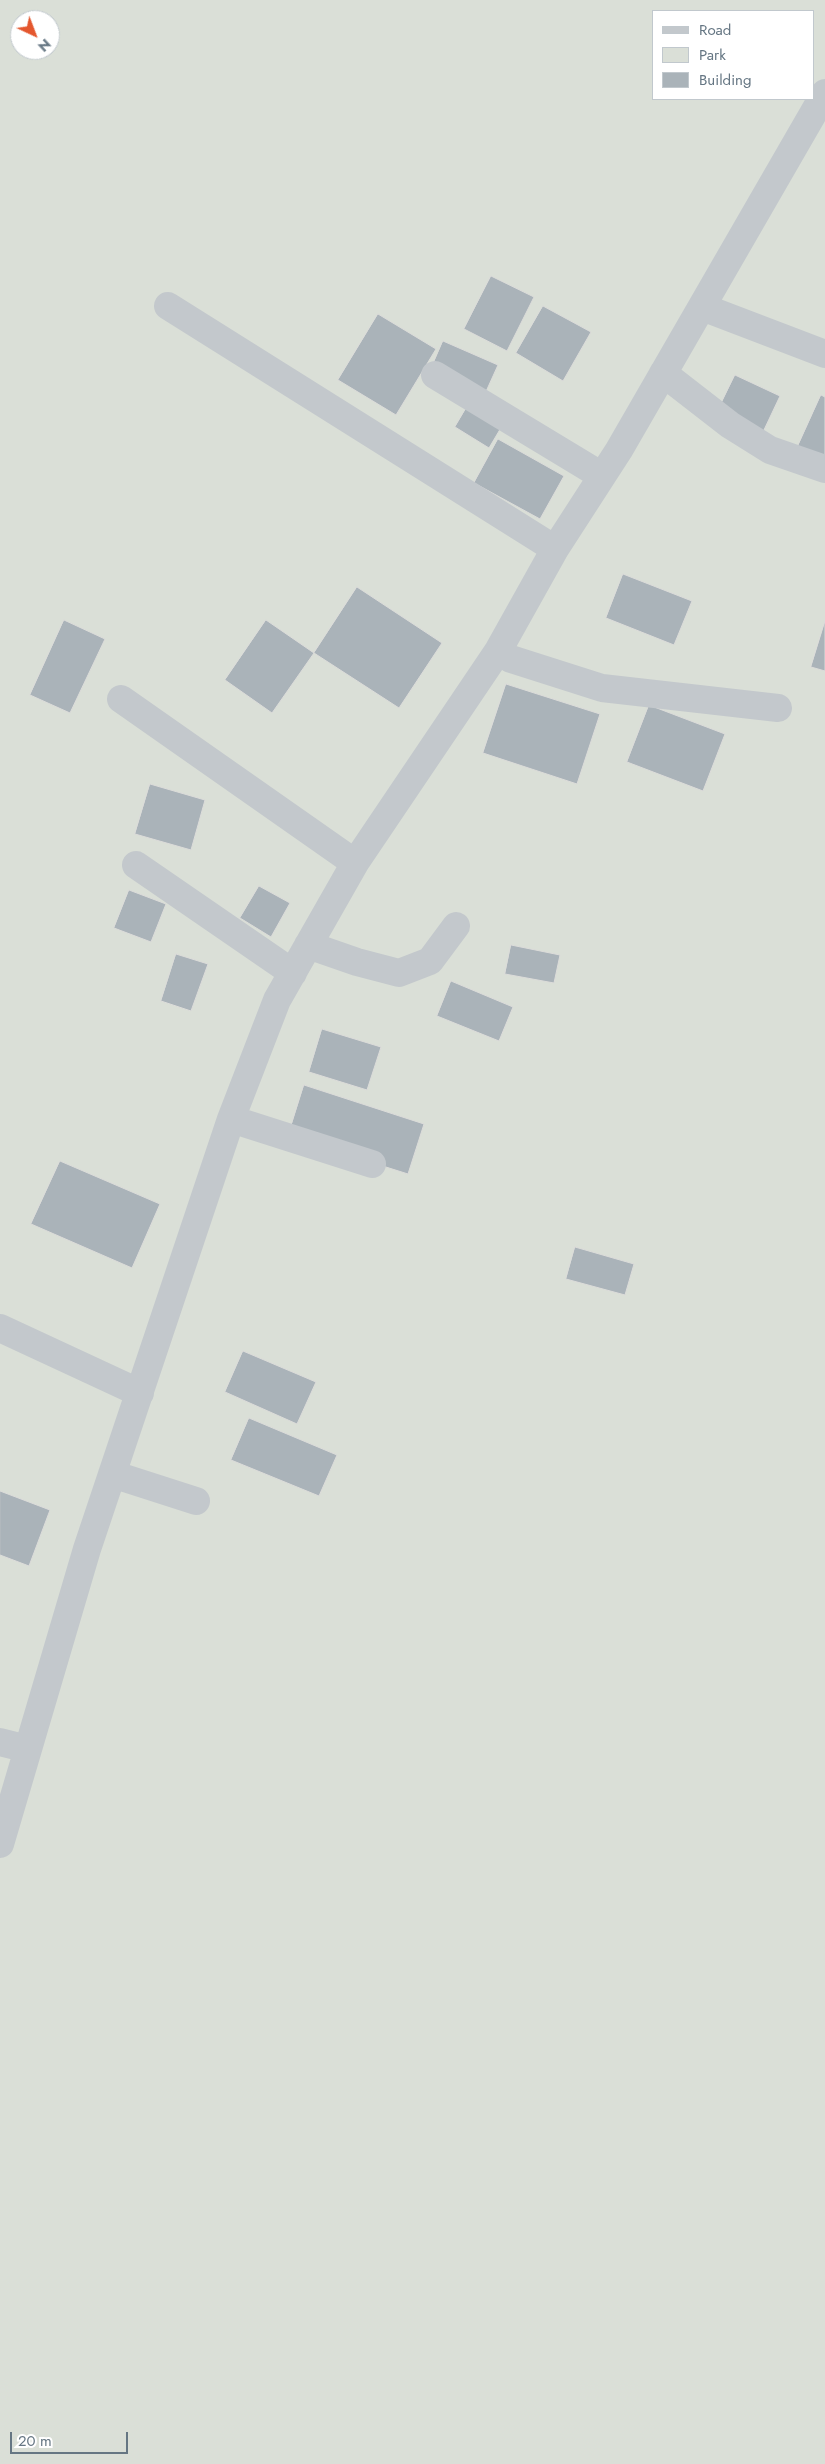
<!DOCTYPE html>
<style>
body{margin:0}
#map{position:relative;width:825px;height:2464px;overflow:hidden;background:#fafaf8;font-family:Jost,sans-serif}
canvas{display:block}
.legend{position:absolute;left:652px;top:10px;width:162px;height:90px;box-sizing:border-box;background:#fff;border:1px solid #c1c8cd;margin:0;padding:6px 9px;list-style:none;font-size:15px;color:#657683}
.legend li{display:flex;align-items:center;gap:10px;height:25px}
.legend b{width:25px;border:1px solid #c1c8cd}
.north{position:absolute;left:10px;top:10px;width:50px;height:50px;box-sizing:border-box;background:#fff;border:1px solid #c1c8cd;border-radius:50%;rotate:137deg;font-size:14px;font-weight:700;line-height:20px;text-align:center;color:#657683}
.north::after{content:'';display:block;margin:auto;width:18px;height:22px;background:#e4572e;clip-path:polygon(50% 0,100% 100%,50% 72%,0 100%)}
.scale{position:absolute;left:10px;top:2432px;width:118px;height:22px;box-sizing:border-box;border:2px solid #657683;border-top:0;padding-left:6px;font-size:15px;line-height:18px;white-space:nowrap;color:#657683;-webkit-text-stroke:4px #fff;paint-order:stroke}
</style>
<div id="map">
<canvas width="825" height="2464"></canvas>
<ul class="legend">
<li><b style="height:6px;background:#c3c8cc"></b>Road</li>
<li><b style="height:14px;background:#dadfd7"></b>Park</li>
<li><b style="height:14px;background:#aab3b9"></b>Building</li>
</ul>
<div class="north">N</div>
<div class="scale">20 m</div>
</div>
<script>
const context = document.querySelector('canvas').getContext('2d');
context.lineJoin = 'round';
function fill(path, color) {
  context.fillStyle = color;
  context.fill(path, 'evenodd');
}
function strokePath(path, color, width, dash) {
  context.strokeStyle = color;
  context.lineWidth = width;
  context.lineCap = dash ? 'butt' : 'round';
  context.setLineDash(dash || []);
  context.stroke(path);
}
const green = new Path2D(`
 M0 0H825V2464H0ZM654 11H814V99H654ZM20 20H50V50H20Z`);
const building = new Path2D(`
 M491 276 534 297 507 351 464 329Z
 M543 306 591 332 563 381 516 353Z
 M378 314 436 349 396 415 338 380Z
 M443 341 498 365 484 396 430 371Z
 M735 375 780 396 763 432 718 410Z
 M821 395 825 397V460L797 448Z
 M468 405 502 426 489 448 455 427Z
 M498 439 564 476 540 519 474 483Z
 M623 574 692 601 674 645 606 618Z
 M357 587 442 643 399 708 314 653Z
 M64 620 105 639 70 713 30 695Z
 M266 620 314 653 272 713 225 680Z
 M825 621V671L811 667Z
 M506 684 600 714 577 784 483 753Z
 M649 705 725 734 703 791 627 762Z
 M150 784 205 800 191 850 135 834Z
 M259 886 290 903 271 937 240 918Z
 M129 890 166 904 151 942 114 928Z
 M511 945 560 955 554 983 505 974Z
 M176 954 208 964 191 1011 161 1001Z
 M451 981 513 1007 499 1041 437 1016Z
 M322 1029 381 1047 367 1090 309 1072Z
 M304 1085 424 1124 408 1174 288 1136Z
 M60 1161 160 1204 132 1268 31 1224Z
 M575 1247 634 1264 625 1295 566 1279Z
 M243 1351 316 1382 297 1424 225 1392Z
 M249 1418 337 1455 319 1496 231 1460Z
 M0 1491 50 1510 29 1566 0 1555Z`);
const minor = new Path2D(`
 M168 306 555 549
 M702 307 825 354
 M663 373 730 425 770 450 825 469
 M435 375 602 476
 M498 651 511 659 602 688 778 708
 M121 699 355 863
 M136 865 293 973
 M308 945 357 962 399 973 430 961 456 926
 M231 1119 372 1164
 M0 1328 140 1393
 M112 1474 196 1501
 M0 1742 28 1749
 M0 1844 87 1549 231 1119 277 1000 355 863 498 651 555 549 619 450 825 93`);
fill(green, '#dadfd7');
fill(building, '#aab3b9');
strokePath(building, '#dcdcda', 1);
strokePath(minor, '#c3c8cc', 28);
</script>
